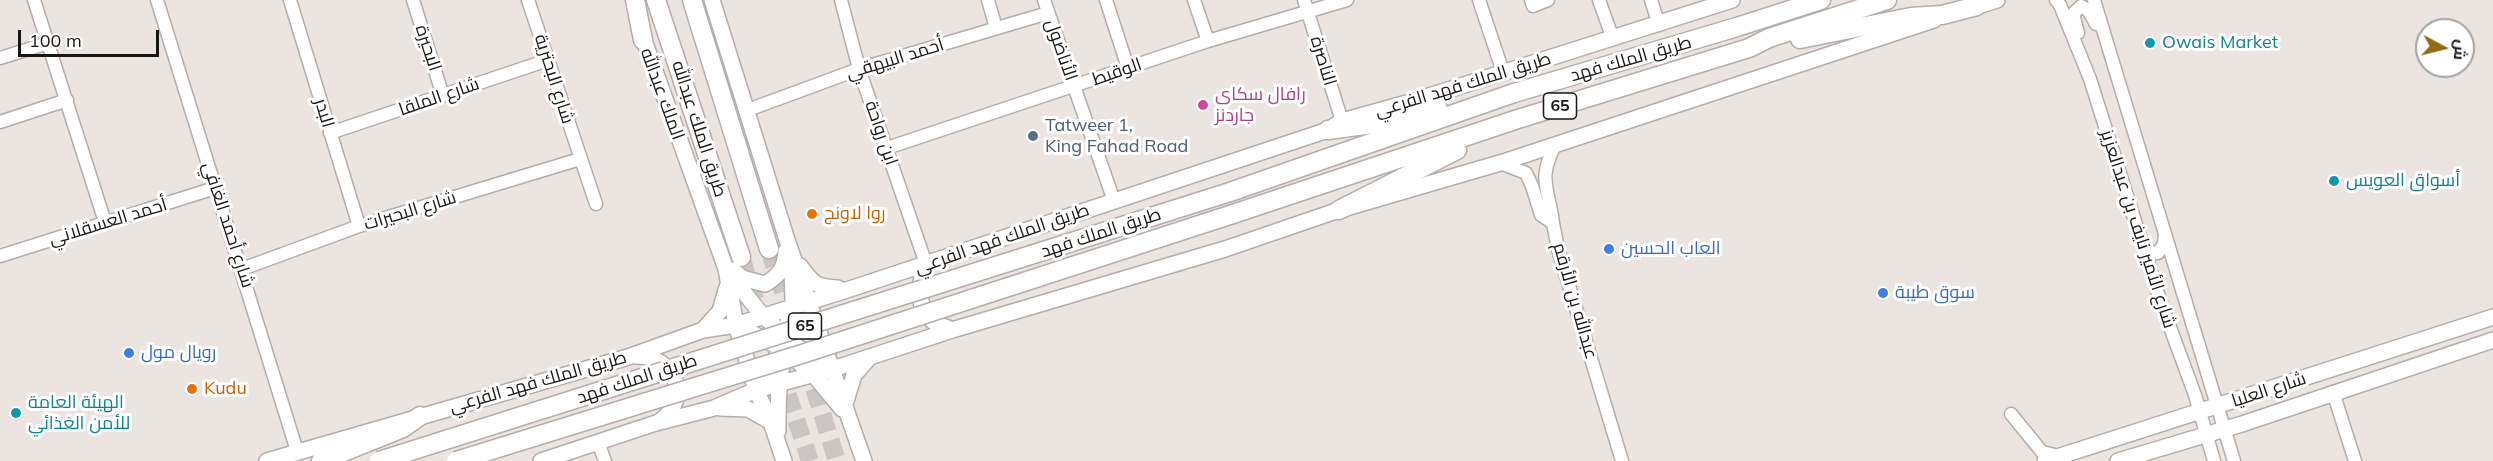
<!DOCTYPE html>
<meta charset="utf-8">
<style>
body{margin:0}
#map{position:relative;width:2493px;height:461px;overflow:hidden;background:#ebe4e1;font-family:Mulish,Cairo,sans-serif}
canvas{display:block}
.north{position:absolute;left:2415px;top:18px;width:60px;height:60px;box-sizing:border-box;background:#fff;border:2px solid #a3a2a2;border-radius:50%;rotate:97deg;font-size:16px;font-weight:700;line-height:24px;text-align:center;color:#191716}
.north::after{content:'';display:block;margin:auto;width:21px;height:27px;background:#936b14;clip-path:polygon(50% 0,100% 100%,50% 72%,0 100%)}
.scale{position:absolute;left:18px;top:30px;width:141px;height:27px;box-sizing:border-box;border:3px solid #191716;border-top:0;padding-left:8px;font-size:18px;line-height:21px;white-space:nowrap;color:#191716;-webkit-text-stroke:4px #fff;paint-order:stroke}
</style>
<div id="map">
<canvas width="2493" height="461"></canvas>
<div class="north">ش</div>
<div class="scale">100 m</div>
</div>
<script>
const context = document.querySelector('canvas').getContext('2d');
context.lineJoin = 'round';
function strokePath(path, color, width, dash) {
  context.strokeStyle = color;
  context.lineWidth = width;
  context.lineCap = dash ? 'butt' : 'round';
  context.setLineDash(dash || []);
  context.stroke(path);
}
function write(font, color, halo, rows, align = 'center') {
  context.font = font + ' Mulish,Cairo,sans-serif';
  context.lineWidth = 6;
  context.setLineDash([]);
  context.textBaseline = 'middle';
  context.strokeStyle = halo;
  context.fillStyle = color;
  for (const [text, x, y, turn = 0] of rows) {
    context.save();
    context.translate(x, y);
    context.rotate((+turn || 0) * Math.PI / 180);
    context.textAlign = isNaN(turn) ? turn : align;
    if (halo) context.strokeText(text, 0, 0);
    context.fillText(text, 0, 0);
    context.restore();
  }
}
const highwayTunnel = new Path2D(`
 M769 249 793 322
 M741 257 760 314
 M806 363 837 461
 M779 369 810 461`);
const minor = new Path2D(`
 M34 0 105 222
 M157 0 297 451
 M290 0 359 226
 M413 0 443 96
 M528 0 596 204
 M841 0 859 69 926 264
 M988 0 996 28
 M1044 0 1114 201
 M1106 0 1128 68
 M1194 0 1208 41
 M1304 0 1342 121
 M1479 0 1503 72
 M1531 0 1533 6 1548 0
 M1599 0 1613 39
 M1651 0 1659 25
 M2056 0 2060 5 2090 79 2160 300 2195 395 2214 461
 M2094 0 2234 461
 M2078 33 2073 14 2081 6 2088 10 2096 24
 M0 58 48 43
 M745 111 859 69 1048 13
 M0 122 67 100
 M330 133 548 60
 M887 148 1208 41 1347 0
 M1500 163 1526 173 1532 186 1541 215 1553 223 1558 249 1622 461
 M1553 223C1549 188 1537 181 1555 145
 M2144 244 2150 252 2158 253 2164 244 2165 234
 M0 256 215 188
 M242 269 359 226 580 159
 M2333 392 2355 461
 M2011 414 2042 452 2059 456
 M598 442 605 461`);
const major = new Path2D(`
 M712 0 787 240 864 461
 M1968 9 1997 0
 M640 29 726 269 736 325 756 390 771 422 784 461
 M926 264C919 281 915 310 934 322 939 325 946 327 952 330
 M800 266C813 284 816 287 838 288
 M733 270 742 278 765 284C779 276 785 268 786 251
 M728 272 762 315 799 348 833 369
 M736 325 781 348 813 374 842 409
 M703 330 720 311 727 287
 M635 356C675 355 693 398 659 422
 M756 390 781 349 793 302 792 269
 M845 404 854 375 869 358
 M720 408 748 409 771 422
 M778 431C778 395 777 351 802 322
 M267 461 628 357 703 330 736 325 853 288 1328 130 1342 121 1407 103 1732 0
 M541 461 656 423 714 408 756 390 833 369 952 330 1225 249 1339 210 1500 163 1934 20
 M2045 461 2493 317
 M2118 461 2242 424 2493 340`);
const highway = new Path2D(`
 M635 0 643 40
 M656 0 741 257
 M692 0 769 249
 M1800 39 1911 17 1942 15 1977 6
 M1328 130 1372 124 1438 109
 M1230 192 1514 93 1737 27 1821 0
 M1339 210 1457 150
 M1233 214 1518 119 1749 48 1769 38 1887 0
 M321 461 403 428 420 416`);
const highwayBridge = new Path2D(`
 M379 461 1230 192
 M456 461 802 354 1233 214`);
const markers = [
 [2150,43,6,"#0f9aa8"],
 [1203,105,6,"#d1479c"],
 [1033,136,6,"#5c6f8a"],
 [2334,181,6,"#0f9aa8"],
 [812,214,6,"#e8710a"],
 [1609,249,6,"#3f7fe0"],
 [1883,293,6,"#3f7fe0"],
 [129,353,6,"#3f7fe0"],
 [192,389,6,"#e8710a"],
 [16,413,6,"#0f9aa8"]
];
const shields = [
 [1560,106,33],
 [805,326,33]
];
const shieldNames = [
 ["65",1560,106],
 ["65",805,326]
];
const cultureNames = [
 ["Owais Market",2162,43],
 ["أسواق العويس",2346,181],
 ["الهيئة العامة",28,403],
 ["للأمن الغذائي",28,424]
];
const streetNames = [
 ["البحيرة",428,48,72],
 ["الأناضول",1061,50,71],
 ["أحمد البيهقي",895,59,-17],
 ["طريق الملك فهد",1631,59,-16],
 ["الناصرة",1323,61,73],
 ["الوقيط",1117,72,-19],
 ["شارع البحترية",554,79,72],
 ["طريق الملك فهد الفرعي",1463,85,-17],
 ["الملك عبدالله",662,94,70],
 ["شارع الملقا",439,97,-19],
 ["البدر",324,113,73],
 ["طريق الملك عبدالله",699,129,72],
 ["ابن رواحة",881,133,71],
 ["شارع البحيرات",410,211,-17],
 ["أحمد العسقلاني",108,222,-17],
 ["شارع أحمد الغافي",228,225,72],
 ["شارع الأمير نايف بن عبدالعزيز",2138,229,72],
 ["طريق الملك فهد",1101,233,-18],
 ["طريق الملك فهد الفرعي",1002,239,-19],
 ["عبدالله بن الأرقم",1575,301,74],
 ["طريق الملك فهد",637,379,-18],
 ["طريق الملك فهد الفرعي",538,382,-16],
 ["شارع العليا",2269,390,-18]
];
const hotelNames = [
 ["رافال سكاي",1215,95],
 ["جاردنز",1215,116]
];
const serviceNames = [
 ["Tatweer 1,",1045,126],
 ["King Fahad Road",1045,147]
];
const foodNames = [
 ["روا لاونج",824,214],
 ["Kudu",204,389]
];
const shopNames = [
 ["العاب الحسين",1621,249],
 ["سوق طيبة",1895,293],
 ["رويال مول",141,353]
];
strokePath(highwayTunnel, '#ccc5c3', 18, [18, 9]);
strokePath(minor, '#b4adaa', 15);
strokePath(major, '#b4adaa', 18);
strokePath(highway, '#b4adaa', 21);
strokePath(minor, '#fff', 12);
strokePath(major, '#fff', 15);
strokePath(highway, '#fff', 18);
strokePath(highwayBridge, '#b4adaa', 21, []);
strokePath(highwayBridge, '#fff', 18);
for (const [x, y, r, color] of markers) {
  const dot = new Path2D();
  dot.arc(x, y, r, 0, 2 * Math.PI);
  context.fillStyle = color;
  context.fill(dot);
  strokePath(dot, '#fff', 2);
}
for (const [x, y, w] of shields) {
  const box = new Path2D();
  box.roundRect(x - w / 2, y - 13, w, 26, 4.5);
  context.fillStyle = '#fff';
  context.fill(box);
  strokePath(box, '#191716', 1.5);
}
write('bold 16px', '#191716', null, shieldNames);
write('18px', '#0d838f', '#fff', cultureNames, 'left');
write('18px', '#191716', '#fff', streetNames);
write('18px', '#b23c85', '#fff', hotelNames, 'left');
write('18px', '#4e5e75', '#fff', serviceNames, 'left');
write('18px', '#c56008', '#fff', foodNames, 'left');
write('18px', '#366cbe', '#fff', shopNames, 'left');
</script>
